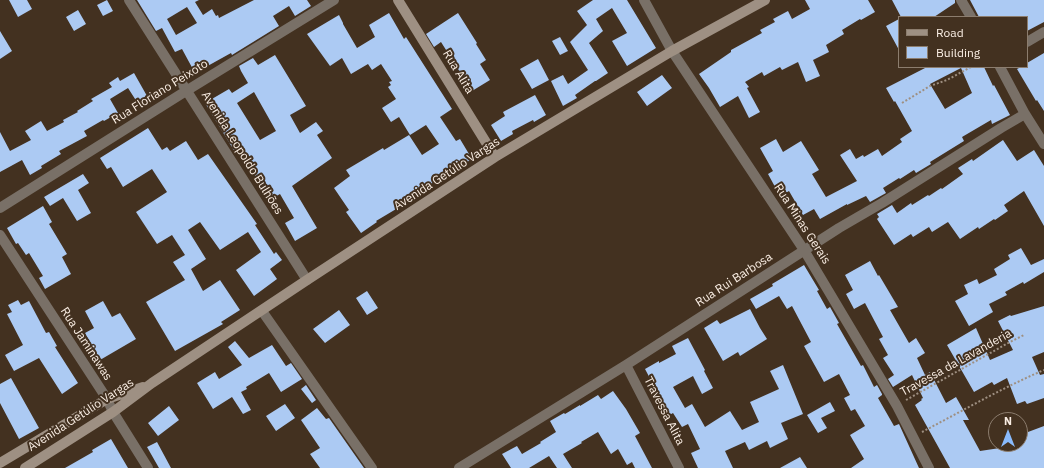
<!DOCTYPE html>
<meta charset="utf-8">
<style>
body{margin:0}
#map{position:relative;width:1044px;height:468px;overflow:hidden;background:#433120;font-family:"IBM Plex Sans",sans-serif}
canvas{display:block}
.legend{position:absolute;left:898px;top:16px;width:130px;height:52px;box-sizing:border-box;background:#433120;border:1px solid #8c7d6e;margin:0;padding:5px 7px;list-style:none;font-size:12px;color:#faeee4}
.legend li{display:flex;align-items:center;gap:8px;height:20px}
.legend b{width:20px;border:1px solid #8c7d6e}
.north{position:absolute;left:988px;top:412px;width:40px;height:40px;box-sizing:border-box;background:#433120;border:1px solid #8c7d6e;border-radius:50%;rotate:0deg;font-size:11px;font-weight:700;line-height:16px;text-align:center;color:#faeee4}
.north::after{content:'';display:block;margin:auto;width:14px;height:18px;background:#89bafc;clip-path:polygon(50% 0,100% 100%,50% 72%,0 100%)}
</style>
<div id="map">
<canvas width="1044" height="468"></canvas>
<ul class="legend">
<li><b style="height:5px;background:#9e9083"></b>Road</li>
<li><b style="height:11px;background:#accaf3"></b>Building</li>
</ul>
<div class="north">N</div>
</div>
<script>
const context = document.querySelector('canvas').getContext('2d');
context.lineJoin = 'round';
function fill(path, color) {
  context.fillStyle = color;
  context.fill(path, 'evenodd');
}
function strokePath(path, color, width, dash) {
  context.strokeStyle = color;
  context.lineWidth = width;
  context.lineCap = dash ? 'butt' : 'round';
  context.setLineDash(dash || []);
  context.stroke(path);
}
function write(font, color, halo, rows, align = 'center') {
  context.font = font + ' "IBM Plex Sans",sans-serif';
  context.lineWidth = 4;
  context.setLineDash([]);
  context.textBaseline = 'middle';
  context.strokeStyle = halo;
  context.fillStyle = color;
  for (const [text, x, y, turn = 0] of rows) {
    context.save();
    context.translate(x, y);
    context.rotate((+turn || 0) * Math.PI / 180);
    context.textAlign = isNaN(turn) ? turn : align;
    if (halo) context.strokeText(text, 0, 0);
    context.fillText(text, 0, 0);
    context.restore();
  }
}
const building = new Path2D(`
 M9 0H27L32 9 18 17Z
 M107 0 113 11 103 16 97 5Z
 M137 0H199L195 2 203 15 212 9 216 16 218 15 219 18 254 0H307L311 6 295 16 289 6 273 16 279 26 232 55 231 53 195 73 182 49 175 52 162 28 156 31ZM187 7 197 23 176 35 167 19Z
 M593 0H627L656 48 627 66 612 41 627 33 612 8 596 19 603 31 589 43 608 73 596 81H595L575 95 577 98 563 106 551 81 563 75 568 84 588 70 570 42 587 25 577 11Z
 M805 0H868L875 12 861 20 860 19 842 30 844 34 826 45 829 52 813 60 820 76 806 82 798 62 782 70 780 67 764 76 762 72 745 82 749 87 747 88 760 112 749 118 738 96 720 107 709 88 699 74 731 52V50L762 33 760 30 775 22 773 19 788 11 792 19 810 9Z
 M892 0H955V3L934 17H901Z
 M970 0H1044V22L1027 31V17H979Z
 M78 10 86 24 74 31 66 17Z
 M389 13 404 39 406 37 452 109 440 117 456 141 460 139 472 159 421 190 423 193 376 221 377 222 361 233 346 212 349 210 334 188 350 176 346 170 383 148 384 150 409 135 422 155 439 144 426 125 410 135 399 117 391 122 382 108 396 99 388 87 391 85 389 82 392 81 381 64 372 70 368 64 351 74 342 58 330 66 307 34 339 15 343 23V24L357 48 375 37 369 25Z
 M458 13 477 43 476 44 486 60 480 64 490 80 472 91 441 42 434 47 426 34Z
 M899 19V50L886 26Z
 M0 31 12 51 0 59Z
 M560 37 568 51 560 55 552 41Z
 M1044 53V111L1037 100 1036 101 1017 69 1021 67H1027V63Z
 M275 55 306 106 290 115 300 133 316 122 323 131 317 135 332 158 292 186 317 228 295 241 285 223 294 218 280 194 271 199 248 165 245 166 236 151 235 152 205 103 229 89 232 93 248 83 241 71 239 66 253 58 258 65ZM254 92 276 131 260 140 237 103Z
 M538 59 549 80 532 89 520 69Z
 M927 67H984L993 86 994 85 1010 115 992 124 991 120 962 137 964 141 930 162 931 164 916 173 914 170 900 179 899 178 883 188 886 193 870 202 866 196 847 205V204L820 219 814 209 803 215 789 191 780 196 768 174 773 171 760 148 776 139 783 152 801 141 819 170 812 174 826 197 857 181 840 155 850 149 856 159 863 155 864 157 878 149 882 156 902 142 900 139 912 131 895 101 894 102 886 88ZM961 68 972 93 945 109 930 84Z
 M134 73 147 96 137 102 128 88 110 99 118 113 104 121 103 120 84 131 87 136 59 151 61 154 41 166 42 168 30 175 22 160 0 172V132L10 151 31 140 25 131 41 121 47 131 64 122 63 120 78 112 77 111 93 101 91 99 112 87 109 83 118 77 120 81Z
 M662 75 672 88 647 106 637 92Z
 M535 95 546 115 534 122 533 120 512 131 513 134 501 141 491 125 505 116 503 112Z
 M148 128 162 150 167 147 170 151 186 141 198 160 208 154 257 224 255 225 274 254 276 252 282 260 270 269 277 279 254 296 236 270 261 252 248 232 220 250 200 222 188 230 206 259 191 269 203 291 220 280 240 310 221 322 223 324 175 351 146 302 185 280 173 262 185 255 172 235 157 244 136 212 167 192 152 169 123 187 111 167 107 169 100 158Z
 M1003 140 1017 161 1034 150 1044 166V226L1024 191 1004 205 1008 211 995 220 994 219 979 229 978 227 960 239 948 222 932 232 929 227 913 237 911 234 894 245 877 219 879 217 877 214 892 205 897 213 911 203 912 205 928 195 929 196 941 188 942 189 963 174 958 168 972 159 973 161Z
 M83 174 89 183 78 190 91 213 77 221 63 198 50 206 44 197Z
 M43 206 52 222 49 224 67 254 62 257 71 274 45 289 39 278 43 276 29 253 26 255 18 243 16 244 7 228Z
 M1021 248 1031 265 1044 259V272L1024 284 1023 282 1005 292 1007 295 989 304 993 312 969 326 955 301 968 294 964 285 977 279 979 284 997 275 994 269 1010 259 1008 255Z
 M870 261 878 276 879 275 898 307 890 310 909 343 916 338 925 353 917 358 925 375 930 372 946 403 956 397 969 420H963L980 451 1020 445V435L1044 426V468H950L915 405 922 400 921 399 923 398 912 375 893 387 888 379 894 375 883 358 888 355 879 339 883 337 865 303 854 309 846 294 853 290 845 275Z
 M804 265 819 290 817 291 827 309 830 307 839 323 837 324 861 366 863 365 874 387 877 385 882 394V395L878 398 894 426 899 424 919 468H851L864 459 850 435 865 426 855 409 851 411 844 398 850 395 839 374 824 382 804 346 811 342 792 306 787 309 779 296 756 309 750 299 773 286 772 284Z
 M367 291 378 308 367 315 356 298Z
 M18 300 21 305 29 301 46 333 49 332 57 346 55 347 78 383 62 394 39 358 14 371 5 355 23 345 7 314 12 312 8 305Z
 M103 301 112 317 120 313 136 339 100 360 85 333 94 328 85 311Z
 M1044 306V352L1032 357 1040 375 1044 374V398L1027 404 1025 401 1017 404 1007 378 994 385 992 382 974 392 947 345 976 328 990 360 1013 350 998 321 1010 315 1011 316Z
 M750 309 760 328 767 339 740 356 738 352 723 361 704 328 717 320 720 324Z
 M339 310 350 325 325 343 313 329Z
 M688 338 705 370 704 371 713 388 702 394 693 376 673 387 685 408 692 404 705 427 730 411 742 430 759 422 750 402 779 389 770 371 783 365 803 414 781 423 788 439 770 448 767 441 749 450 745 442 725 451 733 468H698L691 453 700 449 688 424 682 427 673 413 666 417 658 403 662 401 645 369 659 361V363L676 354 672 346Z
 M235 341 249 358 272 345 286 366 291 363 302 379 281 392 269 373 246 387 247 389 241 392 251 410 243 414 232 397 213 409 197 383 215 372 219 379 242 365 228 347Z
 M11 378 39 428 19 439 0 403V384Z
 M306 385 316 400 312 403 301 389Z
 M613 391 626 409 640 433 635 436 652 468H635L632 462 627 465 618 449 611 454 598 432 581 442 582 443 563 454 572 468H557L549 456 529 468H511L502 454 517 446 522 454 541 443 540 442 556 432 550 421 564 413 565 414 580 405V406L598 395 601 399Z
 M830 402 835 411 821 418 827 428 818 433 807 415Z
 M285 404 295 418 276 431 266 416Z
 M169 406 179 420 158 436 148 423Z
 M317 408 326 419 329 418 364 468H320L310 454 320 448 301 420Z
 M111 439 128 468H65L93 452 92 450Z
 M157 442 171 468H159L147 447Z
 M800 457 807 468H780Z`);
const path = new Path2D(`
 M902 103 930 86 947 80 971 67
 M906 400 1010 342 1024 335
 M922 432C962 411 1002 388 1044 370`);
const street = new Path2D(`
 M129 0 307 280
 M644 0 672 51 804 250 897 406 929 468
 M961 0 971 17
 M1027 42 1044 32
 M1000 67 1025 114 1044 144
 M0 208 186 91 334 0
 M0 235 107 399 113 412 148 468
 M262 311 372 468
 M626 365 679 468
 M459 468 626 365 839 228 882 203 1001 128 1025 114`);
const secondary = new Path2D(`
 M398 0 495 157
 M0 463 107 399 143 387
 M25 468 113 412 152 383 307 280 495 157 672 51 765 0`);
const streetNames = [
 ["Rua Alita",458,72,59],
 ["Rua Floriano Peixoto",160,92,-32],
 ["Avenida Leopoldo Bulhões",242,153,58],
 ["Avenida Getúlio Vargas",447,174,-33],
 ["Rua Minas Gerais",802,224,57],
 ["Rua Rui Barbosa",734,280,-33],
 ["Rua Jaminawas",86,344,57],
 ["Travessa da Lavanderia",956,363,-29],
 ["Travessa Alita",664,411,63],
 ["Avenida Getúlio Vargas",81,415,-33]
];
fill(building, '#accaf3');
strokePath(path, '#9e8f81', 2, [2, 2]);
strokePath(street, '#797067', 10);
strokePath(secondary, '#9e9083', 10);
write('12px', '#faeee4', '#433120', streetNames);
</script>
